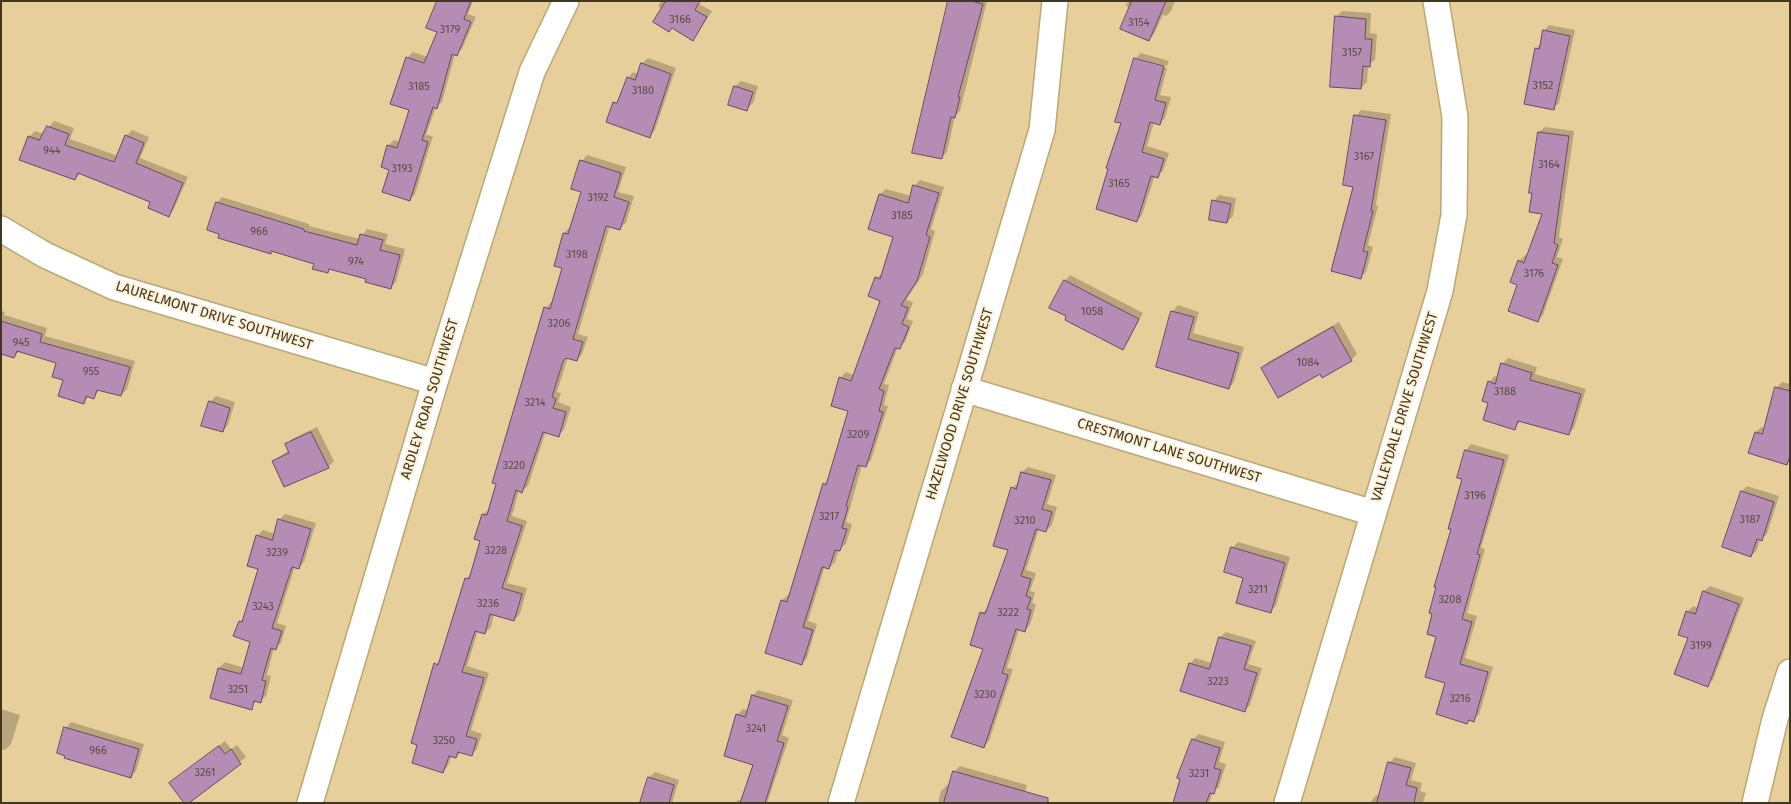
<!DOCTYPE html>
<style>
body{margin:0}
#map{position:relative;width:1791px;height:804px;overflow:hidden;background:#e6cf9a;font-family:"Fira Sans",sans-serif}
canvas{display:block}
.frame{position:absolute;inset:0;border:2px solid #403721;pointer-events:none}
</style>
<div id="map">
<canvas width="1791" height="804"></canvas>
<div class="frame"></div>
</div>
<script>
const context = document.querySelector('canvas').getContext('2d');
context.lineJoin = 'round';
function fill(path, color) {
  context.fillStyle = color;
  context.fill(path, 'evenodd');
}
function strokePath(path, color, width, dash) {
  context.strokeStyle = color;
  context.lineWidth = width;
  context.lineCap = dash ? 'butt' : 'round';
  context.setLineDash(dash || []);
  context.stroke(path);
}
function write(font, color, halo, rows, align = 'center') {
  context.font = font + ' "Fira Sans",sans-serif';
  context.lineWidth = 4;
  context.setLineDash([]);
  context.textBaseline = 'middle';
  context.strokeStyle = halo;
  context.fillStyle = color;
  for (const [text, x, y, turn = 0] of rows) {
    context.save();
    context.translate(x, y);
    context.rotate((+turn || 0) * Math.PI / 180);
    context.textAlign = isNaN(turn) ? turn : align;
    if (halo) context.strokeText(text, 0, 0);
    context.fillText(text, 0, 0);
    context.restore();
  }
}
const shadow = new Path2D(`
 M439 1H473L468 14 476 17 462 49 455 54 442 102 436 107 426 135 433 136 415 194 410 199 390 169 388 146 394 140 401 142 411 109 392 103 408 57 413 52 428 57 439 31Z
 M661 1H701L699 4 712 11 693 40 658 6Z
 M950 1H987L960 111 955 116 947 152 941 158 914 152Z
 M1128 1H1175L1171 11 1166 16 1163 15 1154 34 1149 40 1130 8 1126 6Z
 M1342 11 1371 13 1370 33 1377 34 1375 60 1368 65 1367 82 1361 88 1336 17Z
 M1549 25 1575 30 1559 103 1553 108 1536 49 1541 43 1544 31Z
 M1141 53 1169 61 1167 66 1137 58V60L1167 68 1160 95 1171 97 1165 118 1160 123 1154 122 1147 146 1169 153 1163 171 1157 176 1155 175 1142 215 1137 221 1122 122 1135 59Z
 M648 58 676 68 655 130 650 136 608 121 628 78 633 72 638 74 642 63Z
 M741 81 758 86 753 103 747 109 735 86Z
 M1361 110 1391 114 1376 205 1378 206 1368 245 1373 247 1366 272 1360 278 1355 186 1356 116Z
 M54 121 74 128 70 139 118 156 126 136 132 130 149 137 140 158 188 177 174 209 168 215 152 201 81 173 75 179 29 137 35 131 44 134Z
 M1545 127 1574 131 1559 237 1563 239 1557 257 1563 259 1543 315 1537 321 1519 284V261L1525 255 1528 256 1543 213 1539 132Z
 M587 155 626 167 618 192 634 196 626 223 620 228 610 225 578 334 588 337 582 354 577 360 568 357 557 392 561 393 558 402 571 407 564 430 558 435 546 431 528 486 522 491 519 490 512 516 527 521 507 583 527 588 520 614 514 620 494 614 491 627 485 633 478 631 467 666 489 673 471 730 482 734 477 749 471 755 461 752 456 757 452 755 448 766 442 772 436 664 442 658 466 579 472 572 482 540 483 514 490 509 546 308 551 302 553 303 564 268 555 265 564 233 570 227 583 192 582 161Z
 M920 180 944 187 931 229 935 231 923 274 906 300 913 302 907 319 913 321 905 342 898 347 884 384 889 385 884 405 888 406 871 460 866 466 862 465 846 522 852 524 846 544 839 549 835 562 829 568 825 566 808 621 817 624 807 658 802 663 767 652 782 600 788 595H790L824 484 829 479 850 410 840 378 846 372 854 375 882 300 876 278 883 273 894 236 870 228 880 194 886 189 911 196 914 186Z
 M1219 195 1236 198 1233 216 1227 222 1214 201Z
 M222 197 309 224V226L360 239 367 229 388 234 385 244 405 249 396 282 390 288 367 278 330 268 327 271 217 203Z
 M1070 275 1143 313 1128 342 1122 348 1068 316 1065 281Z
 M1178 305 1199 312 1193 333 1244 347 1234 382 1229 388 1158 366 1173 311Z
 M1 311 5 312 4 315 47 328 45 336 135 361 127 389 121 395 100 389 94 397 90 396 84 402 64 379 58 362 20 351 14 356 1 352Z
 M1339 322 1357 354 1351 360 1322 376 1320 373 1262 368 1268 362Z
 M1508 358 1537 367 1535 374 1586 389 1574 428 1569 433 1521 420 1515 428 1490 402 1489 382 1495 376 1498 377 1502 364Z
 M1782 382 1790 384V460L1787 463 1756 432 1761 427 1765 428 1776 388Z
 M216 396 235 402 228 425 223 431 210 402Z
 M317 427 334 461 328 467 273 461 289 450 286 445 292 439Z
 M1471 444 1509 455 1481 548 1485 549 1467 613 1477 616 1465 658 1493 667 1479 715 1467 722 1446 683 1438 636 1452 528 1463 478 1458 477 1466 450Z
 M1028 467 1056 475 1047 504 1057 507 1052 525 1046 531 1039 529 1026 570 1036 573 1030 591 1035 592 1032 603 1036 604 1030 625 1024 631 1019 629 1007 668 1013 669 989 741 984 746V648L981 613 989 608 1009 550 1012 488 1019 482 1022 472Z
 M1747 486 1779 496 1767 534 1760 539 1757 550 1751 556 1723 547 1742 491Z
 M285 514 316 523 304 562 299 568 295 566 277 623 286 626 281 643 274 648 267 675 271 676 266 696 260 701 257 700 251 708 211 697 219 668 225 662 244 668 252 641 240 622 245 616 260 568 257 536 263 530 275 534 279 520Z
 M1238 542 1290 557 1276 606 1270 611 1232 548Z
 M1710 586 1744 598 1713 680 1707 685 1689 637 1687 612 1693 606 1698 608 1704 591Z
 M1226 632 1256 641 1248 664 1262 668 1250 705 1245 710 1190 664 1195 658 1212 663 1220 637Z
 M758 690 793 700 782 735 789 738 767 803H735L738 800 742 801 754 764 737 715 743 709 748 710 753 695Z
 M1 709 20 715 11 744 5 750 1 749Z
 M71 722 144 744 136 771 130 777 66 755V728Z
 M1199 734 1225 742 1219 762 1226 764 1219 787 1213 792 1209 803H1181L1193 739Z
 M225 741 231 749 237 745 246 757 187 803 170 783Z
 M1395 757 1416 763 1411 780 1422 783 1420 791 1426 793 1423 803H1370L1376 795 1380 796 1389 763Z
 M960 766 1027 785 1022 803H938L941 791 947 785 950 786 954 772Z
 M655 772 679 780 672 803H645L649 778Z`);
const building = new Path2D(`
 M437 1H471L464 19 471 22 457 56 452 54 437 109 433 107 422 140 428 142 410 201 382 192 389 170 381 167 387 145 397 148 409 110 390 104 406 57 424 63 437 32 426 28Z
 M666 1H700L695 10 707 17 693 41 672 28 669 32 653 22Z
 M948 1H971L983 4 958 97H960L955 118 951 117 942 159 912 153Z
 M1132 1H1166L1149 41 1120 29Z
 M1335 16 1366 19 1365 39H1372L1370 67 1363 66 1361 89 1330 87Z
 M1543 30 1570 36 1554 110 1524 104 1535 48 1539 49Z
 M1134 58 1164 66 1155 100 1166 103 1160 125 1150 122 1142 152 1164 159 1158 178 1151 176 1137 222 1096 209 1108 169 1106 168 1121 123 1115 122Z
 M641 63 671 74 650 138 606 122 613 102 617 103 627 77 635 80Z
 M734 86 753 92 747 111 728 105Z
 M1354 115 1386 120 1371 211H1373L1363 251 1368 252 1361 279 1331 271 1353 187 1343 185Z
 M47 126 69 134 65 145 114 162 125 135 144 143 136 163 183 183 169 217 148 208 150 202 78 173 75 180 19 160 28 136 39 140Z
 M1538 132 1569 136 1554 243 1558 245 1552 263 1558 265 1538 322 1508 311 1517 285 1510 282 1518 260 1524 263 1542 214 1529 212 1532 193H1529Z
 M580 160 621 173 614 197 629 202 620 230 606 226 573 339 583 342 577 361 566 358 563 361 552 397 556 399 553 408 566 412 559 437 543 432 522 493 516 490 507 521 522 526 502 588 522 594 514 621 490 614 485 634 475 631 462 672 484 678 466 736 477 739 472 756 458 752 456 758 449 756 443 773 412 763 417 745 411 743 434 663 438 665 465 578 469 579 480 541 474 539 482 514 487 515 496 484 492 483 544 307 550 309 562 268 554 266 563 233 568 234 581 192 571 189Z
 M913 185 939 193 926 235 930 237 917 281 901 305 908 308 902 324 909 327 900 349 895 348 879 389 884 391 879 411 883 412 866 467 858 465 846 506 848 507 842 528 847 529 840 551 835 550 829 569 822 567 803 627 813 630 802 665 765 653 781 600 787 602 823 483 826 485 848 411 831 406 839 377 851 381 880 301 868 296 875 277 880 279 893 237 868 229 879 194 908 203Z
 M1212 200 1231 204 1227 223 1209 220Z
 M216 202 304 229V231L357 245 360 234 383 240 380 250 400 255 391 289 365 282 366 279 329 269 328 273 312 269 314 264 271 251V254L218 238 219 234 207 230Z
 M1064 280 1139 319 1123 350 1065 320 1066 316 1049 308Z
 M1171 311 1194 317 1188 339 1239 353 1229 389 1156 367Z
 M1 321 42 334 40 342 130 367 121 396 97 390 94 399 86 396 84 404 58 396 63 380 52 377 56 363 17 351 14 358 1 354Z
 M1333 327 1352 361 1322 378 1320 374 1278 398 1261 368Z
 M1501 363 1532 373 1530 380 1581 394 1569 435 1518 421 1515 430 1483 420 1488 403 1482 401 1488 381 1495 384Z
 M1775 387 1790 391V456L1787 465 1748 453 1755 432 1762 434Z
 M209 401 230 408 223 432 201 426Z
 M311 432 329 468 284 487 272 461 289 453 285 444Z
 M1465 450 1504 460 1477 554 1480 555 1462 619 1472 622 1460 664 1488 672 1474 722 1469 720 1467 724 1436 714 1445 683 1425 677 1436 637 1427 634 1432 614 1429 613 1436 587H1434L1451 529H1448L1462 479 1457 478Z
 M1021 472 1051 480 1042 509 1052 512 1046 532 1036 529 1021 576 1031 579 1026 596 1031 598 1027 609 1031 610 1025 632 1016 629 1002 673 1008 675 984 748 951 737 983 649 970 645 980 612 985 614 1008 550 993 546 1011 487 1016 489Z
 M1741 491 1774 502 1762 541 1757 539 1751 557 1722 547Z
 M278 519 311 529 299 569 292 567 272 628 282 631 276 650 271 648 262 680 266 681 261 703 254 701 252 710 210 698 218 668 241 674 250 642 233 636 239 621 242 622 258 569 247 566 256 535 272 540Z
 M1231 547 1285 563 1271 613 1236 603 1243 578 1224 572Z
 M1703 591 1739 604 1708 687 1674 674 1688 638 1678 635 1686 611 1695 614Z
 M1219 637 1251 646 1244 669 1257 673 1245 712 1180 691 1189 663 1209 669Z
 M752 695 788 706 777 741 784 743 765 803H740L753 765 724 756 736 714 745 717Z
 M64 727 139 749 131 778 64 758 65 756 57 753Z
 M1192 739 1220 748 1214 768 1221 770 1214 794 1210 793 1206 803H1173L1180 779 1177 778Z
 M219 746 225 754 231 749 241 764 189 803H184L169 783Z
 M1388 762 1411 768 1406 785 1417 788 1414 803H1377Z
 M953 771 1048 798V803H944Z
 M648 777 674 785 669 803H640Z`);
const minor = new Path2D(`
 M1 229 45 255 114 287 435 382
 M964 389 1373 513
 M310 803 435 382 532 72 566 1
 M841 803 1042 130 1055 1
 M1287 803 1440 291 1454 215 1455 117 1436 1
 M1755 803 1775 719 1790 672`);
const numberNames = [
 ["3166",680,20],
 ["3154",1139,23],
 ["3179",450,30],
 ["3157",1352,53],
 ["3152",1543,86],
 ["3185",419,87],
 ["3180",643,91],
 ["944",52,151],
 ["3167",1364,157],
 ["3164",1549,165],
 ["3193",402,169],
 ["3165",1119,184],
 ["3192",598,198],
 ["3185",902,216],
 ["966",259,232],
 ["3198",577,255],
 ["974",356,262],
 ["3176",1534,274],
 ["1058",1092,312],
 ["3206",559,324],
 ["945",21,343],
 ["1084",1308,363],
 ["955",91,372],
 ["3188",1505,392],
 ["3214",535,403],
 ["3209",858,435],
 ["3220",514,466],
 ["3196",1475,496],
 ["3217",829,517],
 ["3187",1750,520],
 ["3210",1025,521],
 ["3228",496,551],
 ["3239",277,553],
 ["3211",1258,590],
 ["3208",1450,600],
 ["3236",488,604],
 ["3243",263,607],
 ["3222",1008,613],
 ["3199",1701,646],
 ["3223",1218,682],
 ["3251",238,690],
 ["3230",985,695],
 ["3216",1460,699],
 ["3241",756,729],
 ["3250",444,741],
 ["966",98,751],
 ["3261",205,773],
 ["3231",1199,774]
];
const streetNames = [
 ["LAURELMONT DRIVE SOUTHWEST",214,316,17],
 ["ARDLEY ROAD SOUTHWEST",430,399,-73],
 ["HAZELWOOD DRIVE SOUTHWEST",960,404,-73],
 ["VALLEYDALE DRIVE SOUTHWEST",1405,407,-73],
 ["CRESTMONT LANE SOUTHWEST",1169,451,17]
];
fill(shadow, '#0003');
fill(building, '#b58cb4');
strokePath(building, '#6b476b', 1);
strokePath(minor, '#bca672', 28);
strokePath(minor, '#fff', 25);
write('11px', '#5d4c46', null, numberNames);
write('14px', '#403721', '#fdf1d7', streetNames);
</script>
